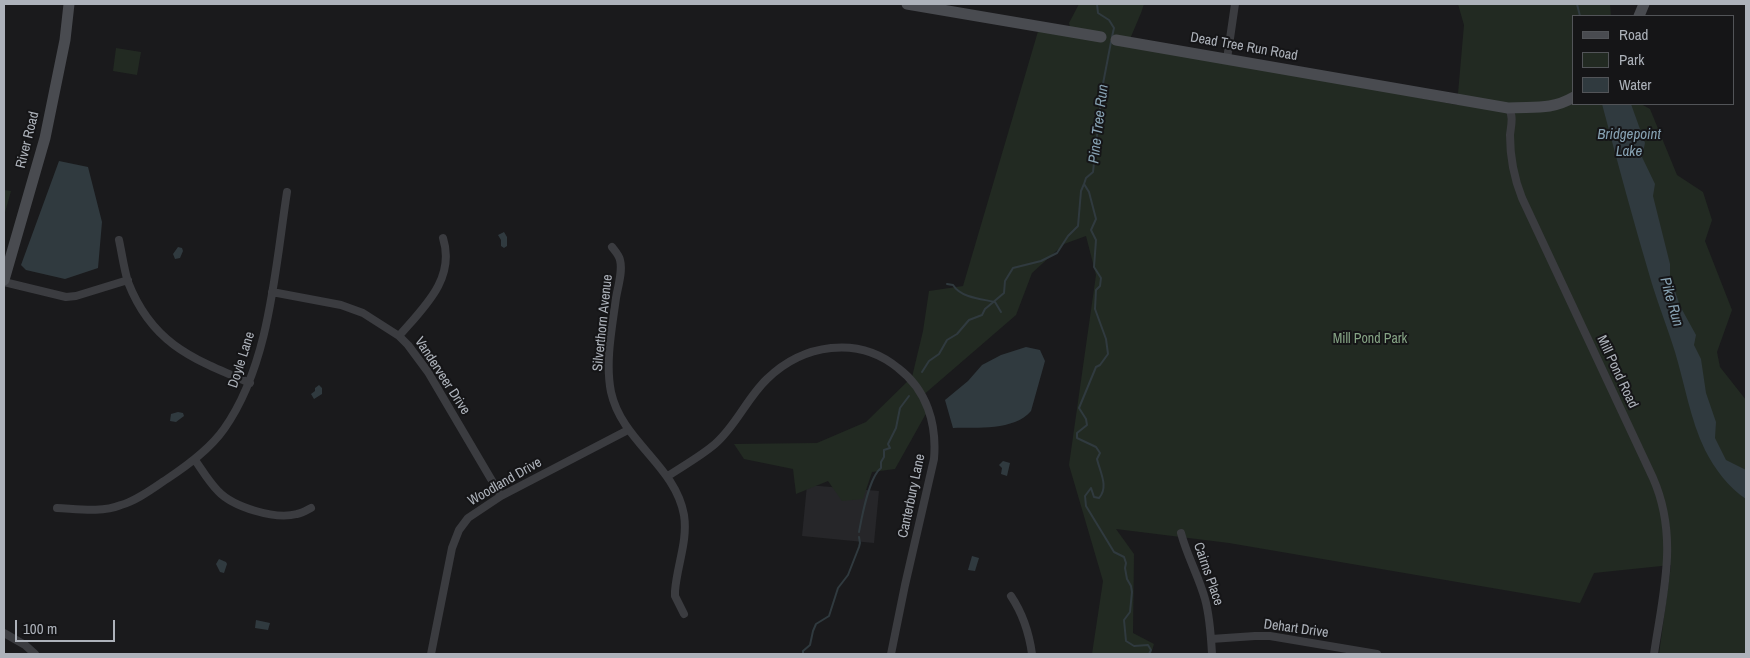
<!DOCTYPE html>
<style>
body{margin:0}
#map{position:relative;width:1750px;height:658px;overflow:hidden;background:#1a1a1c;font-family:"Archivo Narrow",sans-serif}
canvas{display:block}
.frame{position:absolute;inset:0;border:5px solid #adb2ba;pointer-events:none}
.legend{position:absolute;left:1572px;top:15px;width:162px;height:90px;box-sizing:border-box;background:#151517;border:1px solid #525458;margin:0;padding:6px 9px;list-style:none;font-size:15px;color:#adb2ba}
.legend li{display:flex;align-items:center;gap:10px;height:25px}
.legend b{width:25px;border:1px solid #525458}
.scale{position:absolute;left:15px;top:620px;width:100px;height:22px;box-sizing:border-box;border:2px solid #adb2ba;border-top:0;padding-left:6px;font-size:15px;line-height:18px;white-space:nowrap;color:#adb2ba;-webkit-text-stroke:4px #151517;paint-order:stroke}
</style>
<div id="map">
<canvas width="1750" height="658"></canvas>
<div class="frame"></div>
<ul class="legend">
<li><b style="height:6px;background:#494b50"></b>Road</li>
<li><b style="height:14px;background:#222a22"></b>Park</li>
<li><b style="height:14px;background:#303a3f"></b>Water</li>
</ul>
<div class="scale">100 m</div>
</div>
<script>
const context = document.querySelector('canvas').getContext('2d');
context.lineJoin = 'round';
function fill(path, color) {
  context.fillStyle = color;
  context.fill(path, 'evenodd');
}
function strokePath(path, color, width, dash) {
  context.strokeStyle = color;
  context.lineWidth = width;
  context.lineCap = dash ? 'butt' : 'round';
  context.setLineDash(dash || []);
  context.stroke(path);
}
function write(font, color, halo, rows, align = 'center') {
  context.font = font + ' "Archivo Narrow",sans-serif';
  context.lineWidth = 4;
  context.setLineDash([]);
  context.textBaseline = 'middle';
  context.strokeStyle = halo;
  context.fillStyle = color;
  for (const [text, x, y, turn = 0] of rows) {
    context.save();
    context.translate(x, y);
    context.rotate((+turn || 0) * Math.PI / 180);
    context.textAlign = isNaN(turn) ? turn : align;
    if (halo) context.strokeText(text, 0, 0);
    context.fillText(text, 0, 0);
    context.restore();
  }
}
const built = new Path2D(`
 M807 485 879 491 874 543 802 536Z`);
const green = new Path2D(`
 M1079 4H1144L1141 13 1130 39 1185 52 1457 105 1464 25 1458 4H1610L1611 16H1574V104H1641L1650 109 1677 175 1703 192 1712 220 1705 241 1732 310 1717 352 1720 367 1746 400V654H1659L1671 565 1594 573 1580 603 1229 543 1116 529 1134 554 1133 633 1154 644 1151 654H1092L1103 581 1069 465 1096 275 1086 236 1064 244 1032 273 1016 315 921 397 928 410 895 469 872 472 863 499 842 501 828 481 796 494 793 469 744 459 734 444 817 443 866 422 912 377 923 331 929 291 963 286 1039 28 1071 33 1069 23Z
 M116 48 141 52 137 75 113 71Z
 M4 190 11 191 4 216Z`);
const water = new Path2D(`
 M1602 104H1631L1645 143 1642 157 1655 184 1653 196 1670 264V276L1680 306 1696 335 1694 345 1701 359 1706 393 1716 422 1715 438 1726 460 1746 470V499C1729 488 1714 468 1705 450 1690 419 1685 385 1675 352 1668 329 1659 307 1652 284 1634 224 1618 164 1602 104Z
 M59 161 88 167 102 222 98 268 65 279 26 270 21 265Z
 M504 232 507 237V246L504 248 501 246V240L498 235Z
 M178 247 182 248 183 251 180 258 175 259 173 254Z
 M1026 347 1040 350 1045 361 1031 411C1014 431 977 427 953 428L945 400 968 381 982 365 1001 355Z
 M319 385 322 388V394L314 399 311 394 315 391V388Z
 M178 412 183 413 184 416 176 422 170 421 171 414Z
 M1003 461 1010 463 1007 476 1001 474 1002 468 999 465Z
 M972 556 979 558 975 571 968 570Z
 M219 559 226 562 227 564 224 573 220 572 216 564Z
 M256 620 270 623 268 630 255 628Z`);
const stream = new Path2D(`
 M1097 4 1098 13 1109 20 1114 28 1112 37
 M1577 4 1580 16
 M1111 42 1102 89 1093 172 1086 178 1084 184 1089 192 1096 219 1091 230 1096 240 1094 267 1101 278 1100 286 1096 290 1095 309 1106 339 1108 354 1100 365 1096 367 1079 408 1086 419 1087 425 1077 433V438L1096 447 1100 453 1097 459C1100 472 1109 487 1099 498L1094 497 1091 488 1085 496 1086 506 1114 552 1124 557 1126 563 1125 568 1127 579 1131 586 1132 592 1130 612 1124 620 1126 641 1134 646 1148 645 1151 650 1149 654
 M947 284 953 285C961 298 982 299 995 302L1001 312
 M922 372 929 361 939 354 947 340 957 334 969 320 982 315 985 309 1004 293 1005 281 1013 268 1041 261 1057 253 1068 236 1078 226 1081 191 1084 184
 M859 532C862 516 869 477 881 468V462L884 457V450L890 448 888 444 896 428 900 408 909 396
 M803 654V651L810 645 813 631 816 624 829 616 838 588 848 575 859 547 860 543 859 537`);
const street = new Path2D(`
 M1227 59 1235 4
 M1508 108C1514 115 1511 126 1510 135 1510 157 1514 178 1522 198L1653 478C1679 537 1663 593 1654 654
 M119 240C122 254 124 269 128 282 152 344 193 359 250 383
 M612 247C615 251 619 255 620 260 623 271 618 286 616 298 612 328 605 362 611 392 622 442 675 465 684 515 688 541 677 565 675 591V596L684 614
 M4 282 66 297 76 296 128 280
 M272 292 341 305 363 313 399 336 408 345 428 372 501 496
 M399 336C423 308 456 279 443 238
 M195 460C202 470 209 482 218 491 233 507 275 520 297 514 302 513 307 510 311 508
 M668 476C683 466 701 456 715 444 736 426 747 398 767 379 803 344 858 335 898 368 927 390 937 424 934 459L905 585 891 654
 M57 508C78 509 101 513 121 505 138 500 153 488 167 479 188 465 210 449 224 429 270 364 275 269 287 192
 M1181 533C1187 556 1199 577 1205 599 1210 617 1211 636 1212 654
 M1011 596C1023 614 1029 632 1032 654
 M4 633 25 645 35 654
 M1211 639 1255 636H1270L1377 654
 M431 654 452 548 459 530 468 518 501 496 628 430`);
const secondary = new Path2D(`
 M907 4 1101 37
 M1639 16 1644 4
 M1116 40 1508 108C1532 106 1550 111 1574 97
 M4 280 45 138 65 40 69 4`);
const streetNames = [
 ["Dead Tree Run Road",1244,47,10],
 ["River Road",28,140,-76],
 ["Silverthorn Avenue",603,323,-84],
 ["Doyle Lane",242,360,-72],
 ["Mill Pond Road",1617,372,65],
 ["Vanderveer Drive",442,376,57],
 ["Woodland Drive",505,482,-30],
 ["Canterbury Lane",912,496,-78],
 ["Cairns Place",1208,574,71],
 ["Dehart Drive",1296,629,8]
];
const parkNames = [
 ["Mill Pond Park",1370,339]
];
const waterNames = [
 ["Pine Tree Run",1099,124,-83],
 ["Bridgepoint",1629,135],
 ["Lake",1629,152],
 ["Pike Run",1671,302,74]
];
fill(built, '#262629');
fill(green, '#222a22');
fill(water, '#303a3f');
strokePath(stream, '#303a3f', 2);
strokePath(street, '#3b3c40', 8);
strokePath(secondary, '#494b50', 11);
write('14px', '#adb2ba', '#151517', streetNames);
write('14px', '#86a485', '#151517', parkNames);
write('italic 15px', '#87a2b3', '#151517', waterNames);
</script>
